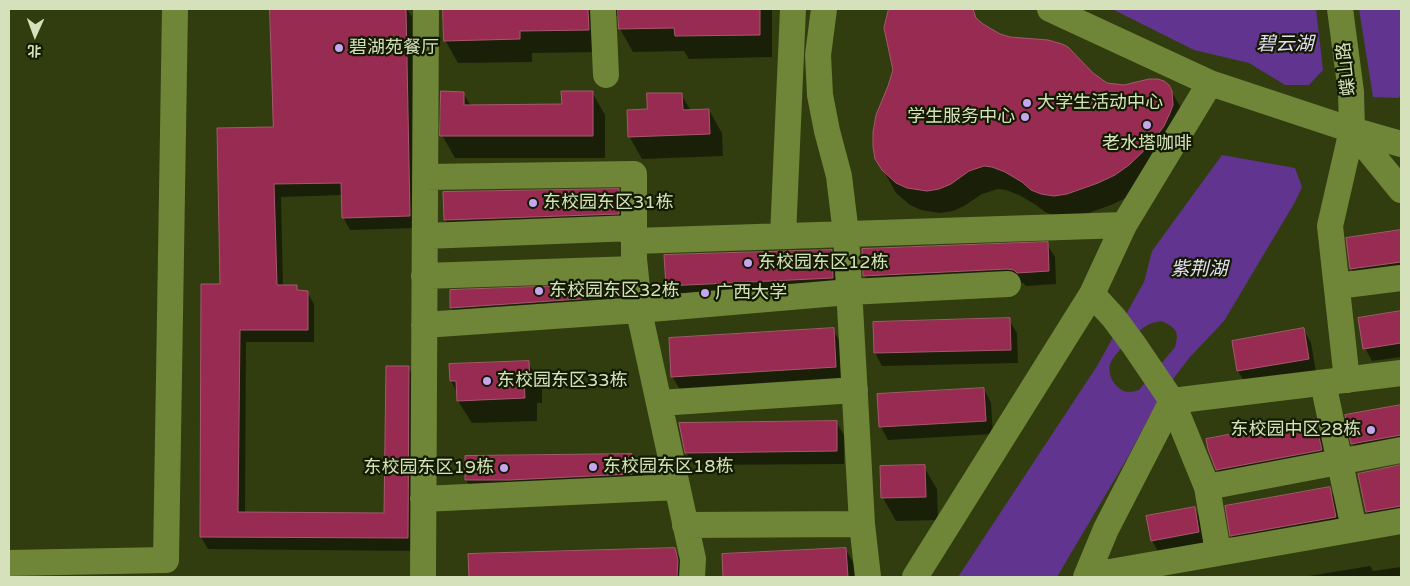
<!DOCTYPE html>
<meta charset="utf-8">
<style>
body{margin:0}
#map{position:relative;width:1410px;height:586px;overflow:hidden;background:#28330a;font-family:"Varela Round","Noto Sans SC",sans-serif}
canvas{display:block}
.frame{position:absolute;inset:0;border:10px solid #d4e1bb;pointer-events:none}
.north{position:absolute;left:10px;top:10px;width:50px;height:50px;-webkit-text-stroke:4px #121a00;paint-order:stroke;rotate:182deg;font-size:14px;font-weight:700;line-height:20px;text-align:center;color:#d4e1bb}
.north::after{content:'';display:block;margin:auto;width:18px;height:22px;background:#d4e1bb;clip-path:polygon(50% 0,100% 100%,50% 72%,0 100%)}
</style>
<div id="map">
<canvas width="1410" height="586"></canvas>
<div class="frame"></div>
<div class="north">北</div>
</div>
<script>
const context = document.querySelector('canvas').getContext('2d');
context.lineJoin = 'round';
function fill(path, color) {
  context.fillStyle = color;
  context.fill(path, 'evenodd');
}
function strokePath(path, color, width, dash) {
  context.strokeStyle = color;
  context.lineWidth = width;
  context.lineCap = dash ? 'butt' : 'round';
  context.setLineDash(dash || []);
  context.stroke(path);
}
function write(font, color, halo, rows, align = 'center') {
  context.font = font + ' "Varela Round","Noto Sans SC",sans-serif';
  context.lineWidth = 4.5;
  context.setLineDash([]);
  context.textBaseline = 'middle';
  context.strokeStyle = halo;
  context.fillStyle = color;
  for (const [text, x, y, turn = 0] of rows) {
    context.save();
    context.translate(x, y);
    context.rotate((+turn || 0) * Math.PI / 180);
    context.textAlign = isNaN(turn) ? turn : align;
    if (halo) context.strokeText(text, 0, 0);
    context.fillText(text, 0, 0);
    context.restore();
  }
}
const built = new Path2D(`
 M9 9H1401V577H9Z`);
const water = new Path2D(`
 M1112 9H1316L1323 70 1309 85H1285L1249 63 1194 50Z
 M1359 9H1401V93L1399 98 1373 97Z
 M1222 155 1295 168 1302 187 1295 202 1224 321 1190 357 1176 375 1150 415 1129 455 1057 577H958L1097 366 1144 282 1152 251ZM1161 321C1175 327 1180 331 1175 347L1139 390C1135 391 1129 393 1124 391 1114 387 1106 373 1111 362 1115 353 1141 327 1150 324 1153 322 1158 322 1161 321Z`);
const shadow = new Path2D(`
 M271 9H407L412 17 416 228 350 230 343 217V195L281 197 283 286H296L299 292H307L314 304V342H246L245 513 386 514 408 367 416 380 415 551 208 549 201 537 221 286 274 128Z
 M445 9H772V57L689 59 684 51 633 52 620 29V17L616 16 601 52 532 53V62L458 63 445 40Z
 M891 9H971L978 21 990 31 1092 74 1106 84 1124 86H1168L1182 109 1128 197 1111 205 1080 216H1055L1045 212 1036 205 1019 195 1006 190 998 189 982 194 964 206 953 211 940 213 921 210 910 205 896 193 877 159 889 86 894 70 889 13Z
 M592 92 605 115V158H455L442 135 463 93 471 106H563Z
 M681 94 691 111 709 110 722 133 723 156 642 159 629 136 649 110Z
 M618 190 631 213V236L458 243 445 220Z
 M1401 232V276L1359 281 1351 268 1348 239Z
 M1047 244 1055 257 1056 284 1026 286 1023 283 1016 282 872 289 865 276Z
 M831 251 839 264 840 290 675 299 667 286Z
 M621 286 634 308 464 330 451 308Z
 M1401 312V357L1372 361 1365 348 1360 319Z
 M1009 320 1017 333 1018 363 882 366 875 353Z
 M833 330 841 343 843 380 680 390 672 376Z
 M1304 330 1311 343 1316 372 1246 384 1238 371Z
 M528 363 542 385V403H537V421L472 423 458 401V394L451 381 450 365Z
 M984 389 991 403 993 434 888 440 881 427 879 395Z
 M1401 406V449L1360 457 1353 444 1347 416Z
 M1315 420 1322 434 1329 463 1225 483 1217 469Z
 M836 422 844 435V464L694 465 686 452Z
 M631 455 644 478 480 503 466 480V457Z
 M1401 466V520L1375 525 1367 512 1359 475Z
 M924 467 937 489 938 520 896 521 883 498 882 468Z
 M1329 488 1337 502 1343 530 1239 548 1232 535Z
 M1195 509 1202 522 1206 545 1159 554 1152 540Z
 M675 550 688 573 689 577H470V555Z
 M846 550 859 572V577H725L724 555Z
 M1370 566 1373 571 1401 567V577H1303Z`);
const building = new Path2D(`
 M270 9H406L410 216 342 218 341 183 274 184 277 285H297V290L308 291V330H240L238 512 384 513 386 366H409L408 538 200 537 201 284H220L217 128 273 127Z
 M443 9H588L589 30 520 31V39L444 41Z
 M618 9H760V35L675 36 674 28 619 29Z
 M889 9H973L976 18 983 24 1000 34 1010 37 1048 40 1062 44 1068 47 1093 73 1107 83 1124 85 1149 79H1158L1164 81 1169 85 1172 91 1173 105 1170 113 1164 126 1150 145 1129 165 1115 175 1098 183 1067 194 1054 196 1041 194 1031 190 1022 182 1005 172 992 167 984 166 969 171 951 184 939 189 927 191 907 188 896 183 882 170 875 159 873 147V132L876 115 888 86 893 70 884 28Z
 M441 91 464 92V105L562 104 561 91H593V136H440Z
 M647 93H682L683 110 709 109 710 134 628 137 627 110 647 109Z
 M619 189V214L444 220 443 192Z
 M1401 230V262L1350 269 1346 238Z
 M1048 242 1049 271 1017 273 1014 270 1007 269 863 276 862 249Z
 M832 250 833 278 666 286 664 255Z
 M622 284 623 296 450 308V290Z
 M1401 311V343L1363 349 1358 318Z
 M1010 318 1011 350 874 353 873 322Z
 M834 328 836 367 671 377 669 338Z
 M1304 328 1309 359 1237 371 1232 341Z
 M529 361 530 380H524L525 398 457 401 456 381H450L449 364Z
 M984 388 986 421 879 427 877 394Z
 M1401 405V435L1351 444 1345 415Z
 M1315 419 1322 450 1216 470 1208 449 1206 439Z
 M837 421V451L685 453 679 423Z
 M632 454V474L509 480H465V456Z
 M925 465 926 497 881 498 880 466Z
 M1401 465V506L1366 512 1358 474Z
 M1330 487 1336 517 1230 536 1225 506Z
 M1195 507 1199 532 1151 541 1146 516Z
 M675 548 678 560 677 577H469L468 554Z
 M846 548 848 577H723L722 554Z`);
const minor = new Path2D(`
 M603 9 606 75
 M824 9 818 55 820 95 827 131 839 176 846 234 862 524 868 577
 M1050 9 1210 83 1352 130 1401 144
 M1340 9 1351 92 1352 130
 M425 177 634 174V259L640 316 693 559 692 577
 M425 236 634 228
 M783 236 793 9
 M634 241 1124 225
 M424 276 635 269
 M1337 286 1401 278
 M424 325 639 310 849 292 1008 284
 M1347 380 1330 226 1352 130 1401 190
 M1323 383 1354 529
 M659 403 855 390
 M1207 487 1401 450
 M423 499 677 487
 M685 525 862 524
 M1218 552 1207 487 1172 401 1401 373
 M9 563 166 560 175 9
 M1087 576 1401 521
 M423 577 426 9
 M915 577 1092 294 1124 225 1210 83
 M1086 577 1106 529 1172 401 1134 345 1114 318 1092 294`);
const markers = [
 [339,48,5,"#c5a6f0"],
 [1027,103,5,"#c5a6f0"],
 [1025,117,5,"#c5a6f0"],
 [1147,125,5,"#c5a6f0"],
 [533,203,5,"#c5a6f0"],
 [748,263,5,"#c5a6f0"],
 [539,291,5,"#c5a6f0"],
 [705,293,5,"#c5a6f0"],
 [487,381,5,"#c5a6f0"],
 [1371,430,5,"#c5a6f0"],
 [593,467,5,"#c5a6f0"],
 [504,468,5,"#c5a6f0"]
];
const poiNames = [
 ["碧湖苑餐厅",349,48],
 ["大学生活动中心",1037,103],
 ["学生服务中心",1015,117,"right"],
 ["老水塔咖啡",1147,144,"center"],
 ["东校园东区31栋",543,203],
 ["东校园东区12栋",758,263],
 ["东校园东区32栋",549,291],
 ["广西大学",715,293],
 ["东校园东区33栋",497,381],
 ["东校园中区28栋",1361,430,"right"],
 ["东校园东区18栋",603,467],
 ["东校园东区19栋",494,468,"right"]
];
const streetNames = [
 ["蝶山路",1347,69,-96]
];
const waterNames = [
 ["碧云湖",1285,45],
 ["紫荆湖",1199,270]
];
fill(built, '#313d0f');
fill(water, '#60348f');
fill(shadow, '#0007');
fill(building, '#972b52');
strokePath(building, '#a7586e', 1);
strokePath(minor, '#6f8538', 26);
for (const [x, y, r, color] of markers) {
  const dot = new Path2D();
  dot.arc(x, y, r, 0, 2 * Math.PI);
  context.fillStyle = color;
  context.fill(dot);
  strokePath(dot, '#121a00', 2);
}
write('18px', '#d4e1bb', '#121a00', poiNames, 'left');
write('18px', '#d4e1bb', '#121a00', streetNames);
write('italic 19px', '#e5dcf5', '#121a00', waterNames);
</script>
